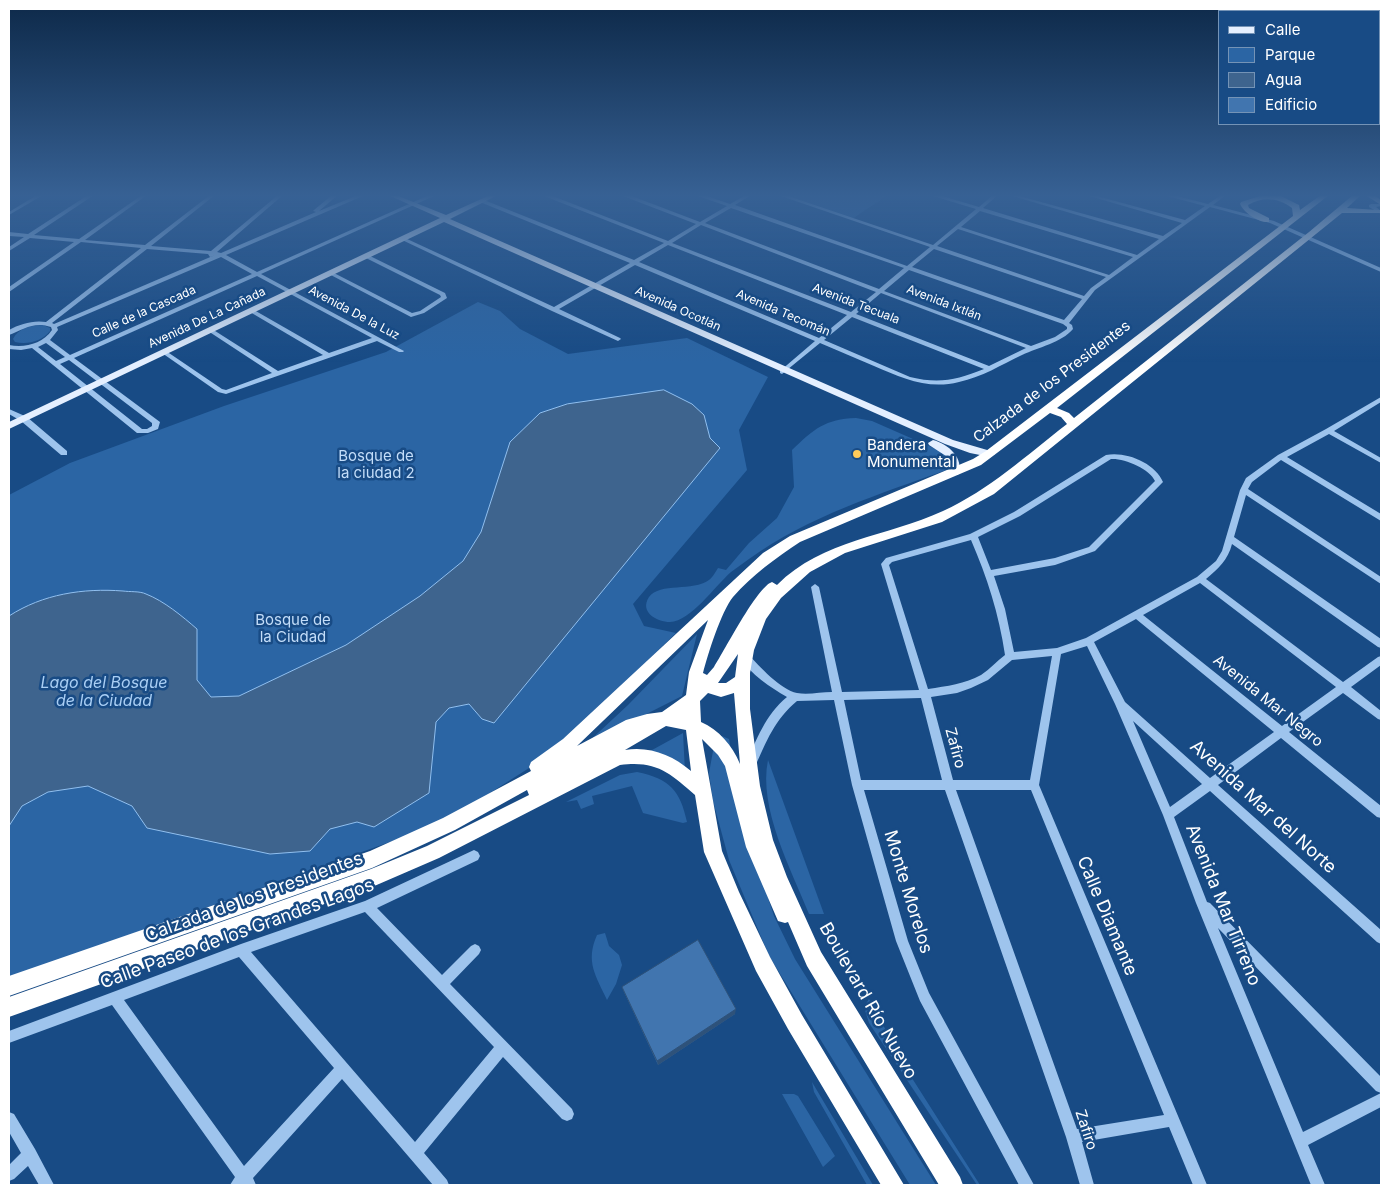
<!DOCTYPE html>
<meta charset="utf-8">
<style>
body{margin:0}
#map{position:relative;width:1390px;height:1194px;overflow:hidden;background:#184b85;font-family:Inter,sans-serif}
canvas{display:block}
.frame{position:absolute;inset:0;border:10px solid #fff;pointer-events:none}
.legend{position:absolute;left:1218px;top:10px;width:162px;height:115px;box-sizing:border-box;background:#184b85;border:1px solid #7493b6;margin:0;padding:6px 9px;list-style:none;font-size:15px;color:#fff}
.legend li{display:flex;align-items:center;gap:10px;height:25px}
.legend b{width:25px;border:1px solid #7493b6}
</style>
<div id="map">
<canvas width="1390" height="1194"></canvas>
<div class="frame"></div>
<ul class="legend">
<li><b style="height:6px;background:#e4efff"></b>Calle</li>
<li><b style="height:14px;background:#2b65a4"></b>Parque</li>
<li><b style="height:14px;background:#3e648e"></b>Agua</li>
<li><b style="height:14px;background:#4175af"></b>Edificio</li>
</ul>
</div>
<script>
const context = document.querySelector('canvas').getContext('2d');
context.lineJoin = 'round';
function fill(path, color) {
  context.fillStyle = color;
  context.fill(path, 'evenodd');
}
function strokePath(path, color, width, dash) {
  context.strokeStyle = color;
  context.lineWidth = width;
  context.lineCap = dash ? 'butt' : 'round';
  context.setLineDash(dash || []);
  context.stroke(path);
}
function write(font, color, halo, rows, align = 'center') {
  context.font = font + ' Inter,sans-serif';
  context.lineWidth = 5;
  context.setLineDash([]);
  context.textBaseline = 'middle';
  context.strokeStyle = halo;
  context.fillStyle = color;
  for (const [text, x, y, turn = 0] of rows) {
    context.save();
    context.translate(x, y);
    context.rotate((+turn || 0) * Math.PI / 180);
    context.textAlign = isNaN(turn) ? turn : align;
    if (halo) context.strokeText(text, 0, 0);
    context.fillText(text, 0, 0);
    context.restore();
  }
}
const green = new Path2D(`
 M778 195H888L852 219Z
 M478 302 500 311 520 329 568 354 687 338 768 377 739 430 747 470 633 604 644 626 676 633 551 754 443 823 9 978V495L70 463 224 406 386 352Z
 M43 325 50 328V331C42 341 28 345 15 342L13 339C18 328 32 325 43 325Z
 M856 418 872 421 945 453 951 462 949 469C880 494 809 516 749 559 743 563 737 568 731 572 715 586 691 621 670 622 657 622 639 612 649 597 660 582 693 592 709 580 713 577 716 571 718 568L726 570 749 543 777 518 794 487 792 450C814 429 825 419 856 418Z
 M697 634 682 696 585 745 628 705Z
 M683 733 685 772 643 755Z
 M722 736 729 739 744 825 774 916 795 959 936 1185H910L769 956 729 860 713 801 709 773 715 740Z
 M768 760 824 914H809C791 869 758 808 768 760Z
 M637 772C670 779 680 790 687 822L683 823 643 813 632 786 592 796 594 804 581 809 577 800 566 802 620 775Z
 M605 933 609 946 619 955 622 965 616 984 607 1000C596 976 585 962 597 935Z
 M869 999 910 1075 980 1185H977L869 1023 864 1007Z
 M812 1082 873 1185H867L814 1092Z
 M782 1094H794L798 1096 835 1156 823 1167Z`);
const water = new Path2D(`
 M664 390 692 404 704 415 710 438 720 448 494 723 482 719 469 704 449 708 436 722 429 793 374 827 357 822 330 829 310 851 270 854 147 828 132 806 88 786 48 792 22 806 9 826V616C43 594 83 588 123 591 130 592 140 591 146 594 164 601 182 616 197 629V680L211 697 239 696 346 645 420 596 463 561 481 532 510 442 540 413 567 404Z`);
const minor = new Path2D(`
 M37 195H43L9 215V212Z
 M88 195H94L34 235 79 239 142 195H147L85 240 145 245 210 195H215L151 246 211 251 278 195H283L217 252 221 253 316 212 313 211 314 210 332 195H338L319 211 358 195H363V196L226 255 257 272 429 195H434V196L261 274 404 351 403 352H399L377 341 226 394 218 392 162 353V351H166L222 389 226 390 272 373 208 331V329H212L278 371 323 355 250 312V310H254L329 353 372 338 257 276 74 358 160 422 158 429 148 433H137L32 348 21 350 9 349V345C25 348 42 344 52 330L51 327C35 321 23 329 9 335V330C20 324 33 320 46 322L141 248 81 242 9 292V287L74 242 30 238 9 251V247L24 237 9 236V232L28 234ZM147 249 208 254 210 257 215 255 54 324 52 323ZM221 257 252 274 70 355 50 340 58 330 57 327ZM46 343 65 357 56 361 38 347ZM69 360 152 423V426L147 429H142L60 364Z
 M544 195H550L668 241 696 224 623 196V195H629L700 222 727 206 698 196V195H704L730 204 746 195H751L735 205 907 266 930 247 778 195H785L933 245 976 209 933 196V195H939L979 207 993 195H998L983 208 1137 255 1159 239 1009 195H1016L1163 236 1182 223 1086 195H1093L1185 220 1205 206 1167 196V195H1173L1208 204 1221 195H1226L1213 205 1274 221 1381 268V272L1270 223 1210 207 1095 290 1069 323 1072 325 1073 329C1061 343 1039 347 1022 355 1001 365 982 377 959 382 928 390 902 378 874 366 856 358 838 351 820 343L782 374 780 373V371L815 341 635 265 559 309 620 338 621 339 618 341 552 311 400 239 405 238 554 307 630 263 480 202V200H484L634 260 664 243 544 196ZM731 208 904 268 879 289 705 223ZM980 211 1133 257 1109 275 961 227ZM701 225 876 292 851 312 672 243ZM958 229 1106 277 1091 288 1084 296 937 246ZM668 245 847 315 819 338 639 262ZM934 249 1082 299 1064 320 912 267ZM909 270 1063 324 1067 327V329L1055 337 1031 346 884 291ZM881 293 1026 348 989 366 856 314ZM852 317 984 369C957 380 939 384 910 377L824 340Z
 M1371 204H1381V206L1376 207 1381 211V214L1369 207V205Z
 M366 254 445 293 447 298 424 313 411 317 327 273 332 272 412 313 420 311 441 297 440 295 364 257 363 256Z
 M1381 397V402L1334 431 1381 458V463L1329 434 1287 457 1381 514V521L1281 460 1252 482 1248 489 1381 577V584L1246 495 1234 537 1381 639V648L1378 647 1232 544C1228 560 1218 569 1206 579L1343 682 1378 657 1381 656V665L1351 687 1381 711V720L1378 719 1343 693 1289 732 1381 806V818L1377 817 1281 738 1218 785 1381 930V944L1377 942 1210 791 1174 817 1207 902 1210 903 1381 1077V1093L1376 1091 1218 928 1303 1132 1381 1093V1107L1308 1145 1325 1185H1311L1196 903 1163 815 1115 704 1087 646 1061 654 1039 785 1207 1185H1193L1169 1127 1082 1142 1094 1185H1080L1066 1137 945 790H864L908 941 929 993 1034 1185H1019L920 1001 896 941 852 785 834 700 797 701C775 719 766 742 755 767L751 769 747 767 746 764C756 740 766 714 787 697 770 687 751 675 740 657L742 654 745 653 748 654C759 666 781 690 797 693 808 695 821 692 832 692L811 587 815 584 819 587 842 692 919 690 881 564 886 558 970 534 1014 512 1106 455C1126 451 1155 463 1163 482L1095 551 1055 565 994 576 1005 609 1014 652 1057 648 1086 638 1197 577 1216 561 1222 551 1240 490 1246 478 1278 455 1326 429ZM1111 459C1124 458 1150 469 1155 481L1089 547 1055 558 991 570 978 537 1020 516ZM971 540C987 577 999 614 1005 655 997 661 990 669 981 675 965 684 947 686 928 689L889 565 892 562ZM1200 583 1336 687 1282 726 1143 615ZM1136 619 1274 732 1210 778 1125 702 1094 642ZM1052 656 1030 780H953L931 697 957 693 971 688 988 680 1012 660ZM921 698 942 780H861L844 700ZM1133 721 1202 784 1170 807ZM956 790H1031L1164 1115 1077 1129Z
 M9 409 27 417 67 451V455H61L21 421 9 414Z
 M474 850 478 852 480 856 478 860 377 908 442 975 471 946 475 944 479 946 481 950 479 954 450 984 572 1109 574 1114 572 1119 567 1121 562 1119 503 1057 424 1153 447 1180 449 1185H433L342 1079 253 1178 256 1185H230L235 1177 112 1005 9 1043V1031L241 944 365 901ZM365 912 494 1047 415 1142 251 952ZM239 957 334 1068 244 1166 124 1000Z
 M9 1112 14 1114 35 1149 54 1185H39L28 1166 14 1179 9 1181V1165L21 1153 9 1132Z`);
const major = new Path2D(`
 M388 195H396L446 215 490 195H498L450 219 953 440 994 452 995 454 990 457 970 453 945 444 444 222 9 429V422L440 218Z
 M933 440C948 444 965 458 958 475H950L946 456 929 445 928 443Z`);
const highway = new Path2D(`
 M1263 195 1281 196 1299 205 1300 210 1321 195H1329L1057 408 1069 413 1074 418 1309 232 1353 195H1361L1347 208 1378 210H1381V213H1342L994 494 942 522 845 553 810 572 781 598 766 619 754 650 750 673V709L760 786 773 840 787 877 821 952 960 1177 963 1185H939L807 966 788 922 785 923 778 921 746 847 725 766 718 755 702 739 722 851 739 892 770 957 802 1015 904 1185H881L788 1029 756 971 704 852 695 795C670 773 656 760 620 765L439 858 372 887 9 1017V997L371 869 427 846 529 795 527 790 455 830 372 868 9 996V976L370 851 443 818 531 771 529 767 531 762 563 739 763 553 790 536 973 459 986 451 1293 216 1292 208C1279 198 1263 196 1248 205L1249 208 1269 218V222C1259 223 1244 213 1240 204L1241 202ZM1050 413 1061 417 1067 424C1027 455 989 490 943 511 887 537 823 539 777 585L772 582C757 587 725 650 714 667L707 675 703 673C708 654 721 612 733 597 752 575 776 558 800 542L981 465ZM708 620 689 672 686 695 662 712 647 714 626 720 577 746ZM738 654 735 677 726 683H718ZM708 693 721 697 734 693 740 764C732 745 719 730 701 722L700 701ZM666 726 686 730 691 771C672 755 650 746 625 750Z
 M1365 195H1374L1381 200V205Z`);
const wall = new Path2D(`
 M622 987 735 1014 658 1065 624 992Z`);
const shadedWall = new Path2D(`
 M736 1009 735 1014 658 1065 657 1061Z`);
const building = new Path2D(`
 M698 940 736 1009 657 1061 622 987Z`);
const markers = [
 [857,454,5,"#ffcb5a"]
];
const farStreetnames = [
 ["Avenida Ixtlán",944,303,21],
 ["Avenida Tecuala",856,304,21],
 ["Avenida Ocotlán",678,309,24],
 ["Calle de la Cascada",144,312,-24],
 ["Avenida De la Luz",354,313,28],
 ["Avenida Tecomán",783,313,23],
 ["Avenida De La Cañada",207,318,-25]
];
const streetNames = [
 ["Calzada de los Presidentes",1052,382,-37],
 ["Avenida Mar Negro",1268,701,39],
 ["Zafiro",955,748,75],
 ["Zafiro",1086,1130,72]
];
const poiNames = [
 ["Bandera",867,445],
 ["Monumental",867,462]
];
const parkNames = [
 ["Bosque de",376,456],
 ["la ciudad 2",376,473],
 ["Bosque de",293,620],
 ["la Ciudad",293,637]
];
const waterNames = [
 ["Lago del Bosque",104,683],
 ["de la Ciudad",104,701]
];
const nearStreetnames = [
 ["Avenida Mar del Norte",1263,807,42],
 ["Monte Morelos",908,892,73],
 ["Calzada de los Presidentes",254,897,-20],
 ["Avenida Mar Tirreno",1223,905,68],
 ["Calle Diamante",1107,916,67],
 ["Calle Paseo de los Grandes Lagos",237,934,-20],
 ["Boulevard Río Nuevo",868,1001,60]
];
fill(green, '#2b65a4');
fill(water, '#3e648e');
strokePath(water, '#90bfef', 1);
fill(minor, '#9ec4ed');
fill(major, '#e4efff');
fill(highway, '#fff');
fill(wall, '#386596');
fill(shadedWall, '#2e527a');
fill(building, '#4175af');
strokePath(building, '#2e527a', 1);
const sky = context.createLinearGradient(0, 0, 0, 362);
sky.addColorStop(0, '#0d2949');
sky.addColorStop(0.54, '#376194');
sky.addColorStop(1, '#37619400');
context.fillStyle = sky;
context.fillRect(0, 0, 1390, 362);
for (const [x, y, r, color] of markers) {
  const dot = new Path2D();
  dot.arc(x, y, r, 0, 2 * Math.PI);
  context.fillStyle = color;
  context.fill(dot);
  strokePath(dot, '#184b85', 2);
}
write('12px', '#fff', '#184b85', farStreetnames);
write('15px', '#fff', '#184b85', streetNames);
write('15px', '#fff', '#184b85', poiNames, 'left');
write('15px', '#c3ddf9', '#184b85', parkNames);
write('italic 16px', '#a9cef4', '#184b85', waterNames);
write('18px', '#fff', '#184b85', nearStreetnames);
</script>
